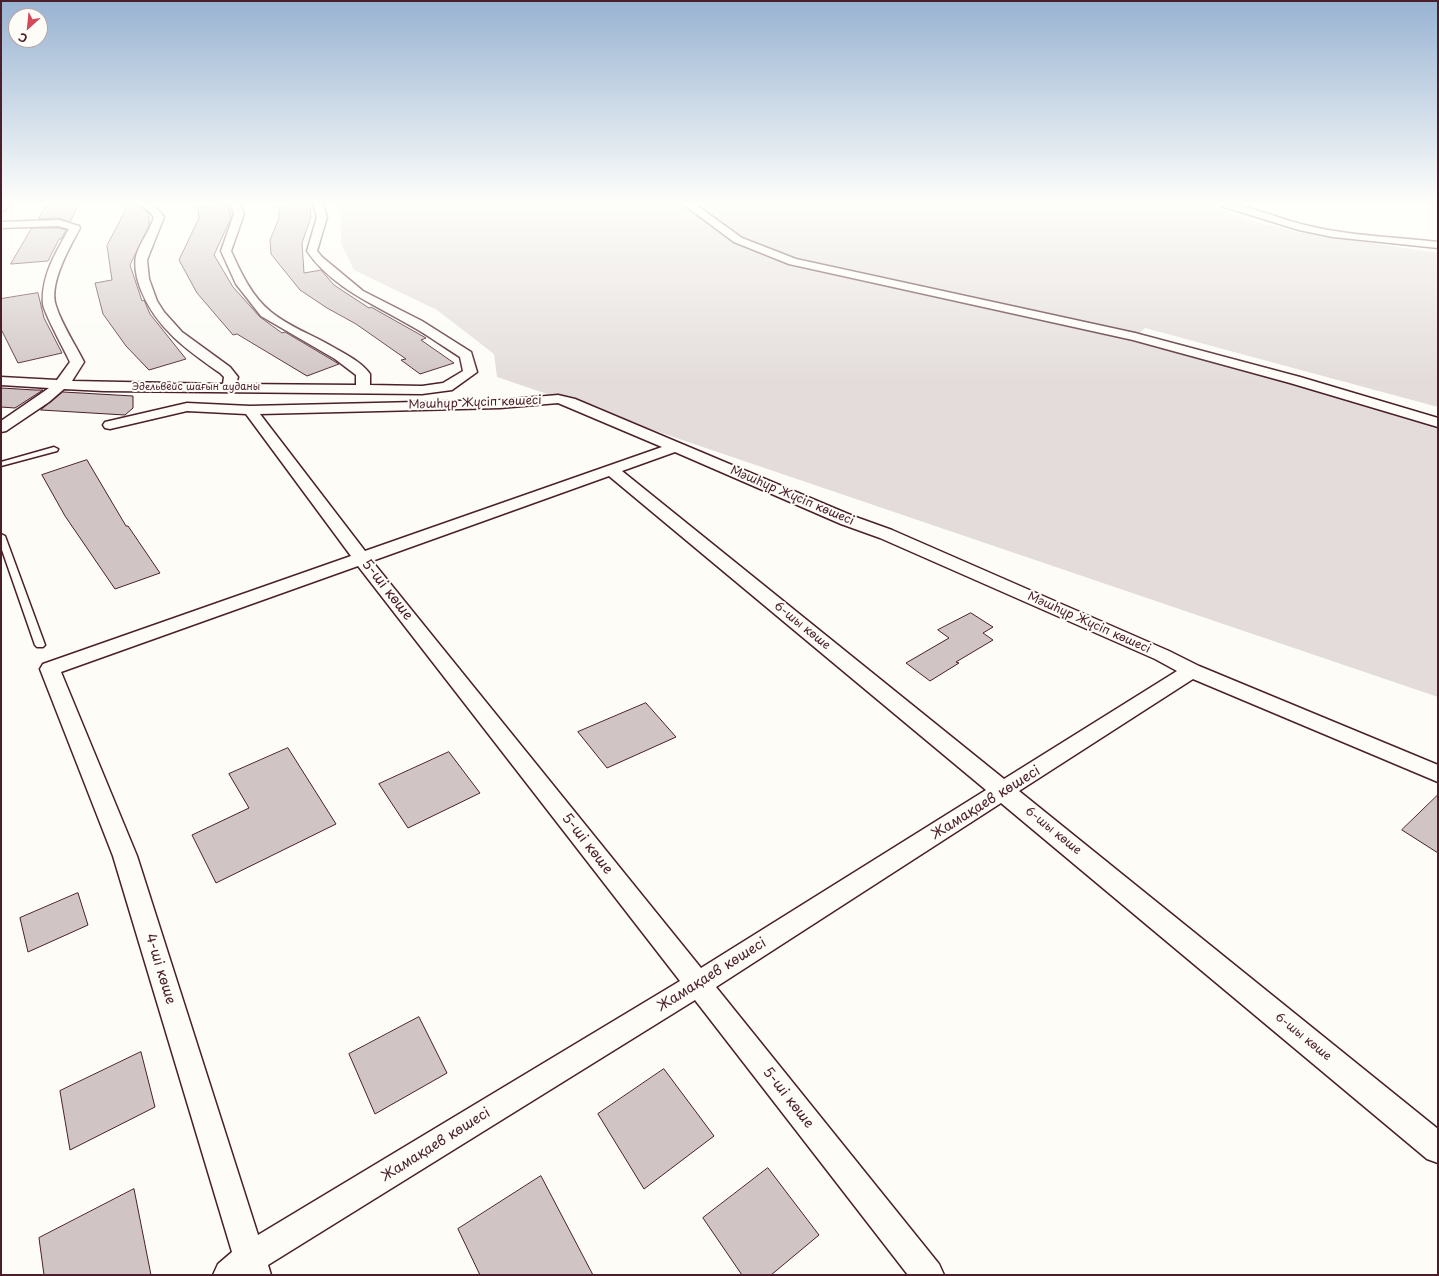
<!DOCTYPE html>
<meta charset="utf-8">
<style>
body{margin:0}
#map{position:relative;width:1439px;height:1276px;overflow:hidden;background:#fdfcf7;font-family:"Playpen Sans",sans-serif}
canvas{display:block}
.frame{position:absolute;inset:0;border:2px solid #4a1f2b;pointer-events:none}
.north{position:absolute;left:8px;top:8px;width:40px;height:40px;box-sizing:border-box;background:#fdfcf7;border:1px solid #b5a4a5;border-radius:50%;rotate:207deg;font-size:11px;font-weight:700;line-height:16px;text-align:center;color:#4a1f2b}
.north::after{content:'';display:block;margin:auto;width:14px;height:18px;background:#d1495b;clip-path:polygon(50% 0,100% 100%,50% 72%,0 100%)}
</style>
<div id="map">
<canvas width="1439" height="1276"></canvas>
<div class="frame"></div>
<div class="north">С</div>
</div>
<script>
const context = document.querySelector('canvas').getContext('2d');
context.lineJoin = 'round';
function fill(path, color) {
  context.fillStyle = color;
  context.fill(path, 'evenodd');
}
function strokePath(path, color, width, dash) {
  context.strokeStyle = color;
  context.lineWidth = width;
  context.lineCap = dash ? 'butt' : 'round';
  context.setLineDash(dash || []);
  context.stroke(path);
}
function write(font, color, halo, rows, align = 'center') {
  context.font = font + ' "Playpen Sans",sans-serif';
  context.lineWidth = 4;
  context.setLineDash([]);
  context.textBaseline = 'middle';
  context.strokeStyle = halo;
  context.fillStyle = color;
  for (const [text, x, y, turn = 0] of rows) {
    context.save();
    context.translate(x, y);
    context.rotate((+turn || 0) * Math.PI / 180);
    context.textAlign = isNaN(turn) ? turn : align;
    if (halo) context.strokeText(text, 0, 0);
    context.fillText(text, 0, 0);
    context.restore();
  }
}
const green = new Path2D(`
 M341 204H1208L1248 220 1297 232 1438 253V407L1145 328 1133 339 1438 425V697L497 377 494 354 437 310 354 270 341 244Z`);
const building = new Path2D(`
 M50 204H79L70 222 59 218 38 219 44 209Z
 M129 204 138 205 149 214V226L130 265 142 301 144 300 150 314 186 359 149 370 126 346 103 314 95 283 112 280 107 246Z
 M228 204 231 218 214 255 233 287 260 317 282 333 285 332 339 364 307 376 237 334 233 335 197 293 179 260 199 218 198 208Z
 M310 204 311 217 302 243 304 273 321 270 334 285 369 308 371 307 426 338 421 340 454 363 420 374 401 360 406 359 356 324 327 308 300 290 271 254 270 240 279 218V207Z
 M32 228H58L66 230 61 239H59L48 261 11 264Z
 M38 293 44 318 62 353 18 363 1 329V299Z
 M1 388 35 390H43L15 408 1 407Z
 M63 392 133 396V408L125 415 41 410Z
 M87 460 126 526H128L160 573 115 589 65 516 42 475Z
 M971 613 993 627 983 633 993 640 956 662 959 663 930 681 906 663 949 638 938 630Z
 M646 703 676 737 607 768 578 732Z
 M288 748 336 824 216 883 192 835 249 808 229 774Z
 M449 752 480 793 408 828 379 784Z
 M1438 795V853L1402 830Z
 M78 893 88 925 28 952 20 918Z
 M419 1017 447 1073 375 1114 349 1054Z
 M141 1052 155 1107 70 1150 60 1091Z
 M664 1069 714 1136 644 1189 598 1114Z
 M768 1168 819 1235 771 1275H742L703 1218Z
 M541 1176 593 1275H480L458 1229Z
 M134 1189 151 1275H44L39 1238Z`);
const service = new Path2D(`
 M54 447 58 449 57 451 1 466V462Z
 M1 534 5 536 45 645 43 647H37L35 645 1 547Z`);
const minor = new Path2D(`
 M1 204H9L5 210 1 211Z
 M139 204C152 204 156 206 164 217L147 260 149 279 157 301 164 312 182 332 230 367 238 377 236 384 356 385V375L335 359 261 316 236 284 221 251 234 214 230 204H240L244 214 231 251C241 273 252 297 271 312 289 327 313 335 333 347 345 354 362 362 370 374V385L422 386 443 383 463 371 460 357C444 347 429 336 413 327 376 305 332 288 307 251L317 217 313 204H323L327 217 317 251 322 257 363 291 422 321 471 352 477 372 452 390 422 394 104 391 64 389 49 402 6 431 1 432V421L49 388 1 385V377L57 380 70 362C65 351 44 313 43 304 41 276 56 252 69 229L58 226 1 228V222L59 220 79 226 80 228C70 247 48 284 56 306 62 325 75 344 84 362L72 381 223 384 224 377 220 373C187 350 156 328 141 290 137 280 134 267 136 256 140 242 150 231 154 217L149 211Z
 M683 204H695L742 238 796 259 1135 333 1300 377 1438 418V427L1290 383 1133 340 789 264 734 242Z
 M1219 204C1249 204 1276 218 1305 225 1348 236 1394 237 1438 242V248L1333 237 1299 230 1221 206Z
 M558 395 575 399 853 516 892 530 1169 651 1199 666 1438 765V782L1193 679 1019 791 1438 1129V1163L1427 1159 1001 803 716 987 939 1264 944 1275H908L695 1000 268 1265 271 1275H213L218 1264 232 1252 113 856 40 669 43 664 351 556 246 414 187 411 110 429 105 428 103 425 105 422 187 403 250 406 500 400ZM558 403 662 447 365 551 260 414 500 408ZM675 452 841 524 880 538 1155 659 1177 671 1004 779 622 471ZM609 476 986 790 701 968 372 561ZM358 566 680 981 258 1235 137 856 61 672Z`);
const farStreetnames = [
 ["Эдельвейс шағын ауданы",196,387]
];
const streetNames = [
 ["Мәшhүр Жүсіп көшесі",475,403,-2],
 ["Мәшhүр Жүсіп көшесі",792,496,23],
 ["Мәшhүр Жүсіп көшесі",1089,623,24],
 ["6-шы көше",802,626,39],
 ["6-шы көше",1053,831,39],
 ["6-шы көше",1303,1037,39]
];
const nearStreetnames = [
 ["5-ші көше",387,590,52],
 ["Жамақаев көшесі",986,803,-32],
 ["5-ші көше",587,844,52],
 ["4-ші көше",160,969,73],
 ["Жамақаев көшесі",712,975,-32],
 ["5-ші көше",788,1098,52],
 ["Жамақаев көшесі",436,1145,-32]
];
fill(green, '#e3dcda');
fill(building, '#d0c5c4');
strokePath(building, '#4a1f2b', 1);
strokePath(service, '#4a1f2b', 3);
strokePath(minor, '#4a1f2b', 3);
fill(service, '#fdfcf7');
fill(minor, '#fdfcf7');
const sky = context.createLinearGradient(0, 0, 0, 383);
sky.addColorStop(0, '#98b3d2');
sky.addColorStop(0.53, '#fefefb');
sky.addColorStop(1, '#fefefb00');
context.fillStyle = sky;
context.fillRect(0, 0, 1439, 383);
write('10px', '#4a1f2b', '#fdfcf7', farStreetnames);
write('12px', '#4a1f2b', '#fdfcf7', streetNames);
write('14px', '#4a1f2b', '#fdfcf7', nearStreetnames);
</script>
